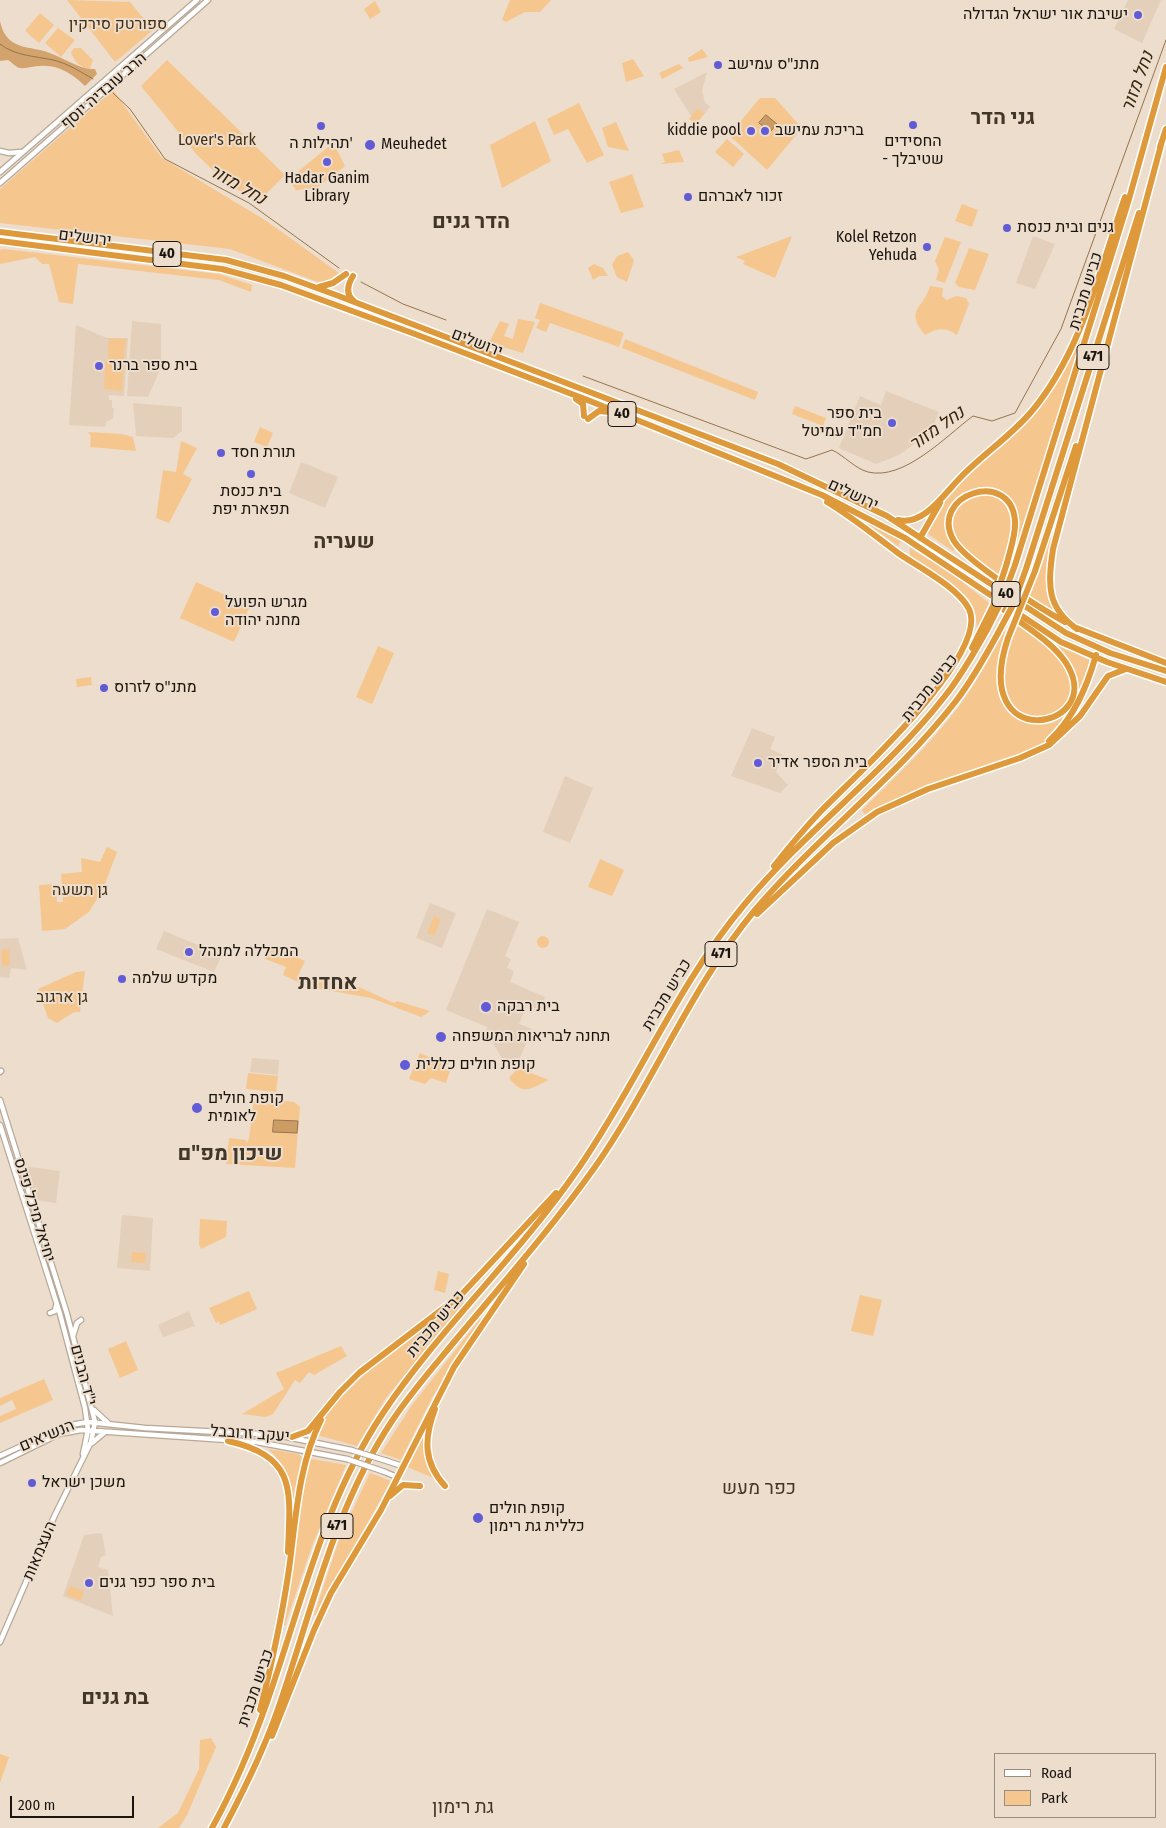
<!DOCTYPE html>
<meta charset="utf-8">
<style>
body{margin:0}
#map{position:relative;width:1166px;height:1828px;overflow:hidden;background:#edddcc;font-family:"Fira Sans Condensed",sans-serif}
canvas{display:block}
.legend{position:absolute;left:994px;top:1753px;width:162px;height:65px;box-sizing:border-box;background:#edddcc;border:1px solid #998d80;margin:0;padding:6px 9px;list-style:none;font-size:15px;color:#1a150f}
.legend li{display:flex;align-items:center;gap:10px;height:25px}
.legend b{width:25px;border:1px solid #998d80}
.scale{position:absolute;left:10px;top:1796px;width:124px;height:22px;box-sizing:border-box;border:2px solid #1a150f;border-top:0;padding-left:6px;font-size:15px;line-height:18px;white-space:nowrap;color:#1a150f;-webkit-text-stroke:4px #edddcc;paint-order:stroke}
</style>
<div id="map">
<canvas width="1166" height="1828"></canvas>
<ul class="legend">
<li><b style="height:6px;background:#fff"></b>Road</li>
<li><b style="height:14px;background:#f6c68f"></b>Park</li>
</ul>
<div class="scale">200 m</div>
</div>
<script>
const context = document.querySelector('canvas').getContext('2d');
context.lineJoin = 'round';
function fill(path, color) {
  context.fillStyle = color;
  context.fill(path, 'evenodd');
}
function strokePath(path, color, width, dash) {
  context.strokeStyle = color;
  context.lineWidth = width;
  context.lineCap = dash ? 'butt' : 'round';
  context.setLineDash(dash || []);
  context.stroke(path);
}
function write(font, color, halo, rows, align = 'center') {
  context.font = font + ' "Fira Sans Condensed",Heebo,sans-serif';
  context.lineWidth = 4;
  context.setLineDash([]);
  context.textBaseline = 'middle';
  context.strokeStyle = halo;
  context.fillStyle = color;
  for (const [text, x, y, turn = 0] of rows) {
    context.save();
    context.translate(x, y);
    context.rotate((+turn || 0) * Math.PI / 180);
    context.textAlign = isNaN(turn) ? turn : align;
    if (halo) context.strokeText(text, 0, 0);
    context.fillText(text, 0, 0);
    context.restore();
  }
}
const built = new Path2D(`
 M1128 0H1161L1142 43 1114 29Z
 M707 72 702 91 705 102 710 107 696 124 674 89Z
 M1033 236 1055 244 1035 289 1016 283Z
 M132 321 161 324V368L148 397 127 396Z
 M76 325 107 338H128L124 396 109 395V400H112V408H114L113 418 106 422 105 427 69 425Z
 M886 391 939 412 930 433 899 455 876 464 839 448 860 396 881 405Z
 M133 403 182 407V431L173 438 136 436Z
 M301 462 338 477 325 508 289 493Z
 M752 728 775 737 770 749 783 755 776 772 788 785 780 793 731 776Z
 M565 776 593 788 570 843 543 832Z
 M430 903 456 913 442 948 416 938Z
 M487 909 519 922 505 956 511 959 507 968 514 971 510 982 545 997 540 1010 527 1005 519 1024 532 1029 520 1058 511 1068 507 1067 486 1031 487 1027 446 1010Z
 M164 931 222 955 214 972 156 949Z
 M18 938 27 970 11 968 9 978 0 977V939Z
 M252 1058 279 1060 278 1075 250 1072Z
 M23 1166 60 1171 56 1203 34 1200Z
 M122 1215 153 1218 150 1271 117 1268Z
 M189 1311 195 1326 163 1337 158 1325Z
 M100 1533 102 1534 106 1555 101 1557 98 1567 108 1570 113 1616 63 1596 84 1535Z`);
const green = new Path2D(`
 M67 0 130 2 153 30 115 62Z
 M510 0H551L540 12H525L506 22 502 20Z
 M375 1 381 12 370 19 364 9Z
 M40 13 54 25 39 43 25 31Z
 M58 28 75 40 61 57 45 43Z
 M74 48H81L93 60 90 68C81 69 73 60 71 52Z
 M702 49 708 57 689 62 688 58Z
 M633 59 644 76 626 82 622 63Z
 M167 60 285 175 259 201 230 186 197 155 141 86Z
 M679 64 683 68 662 79 659 73Z
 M113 90 162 158 265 220 339 273 328 281 318 282 230 249 0 223V189Z
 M760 98H775L802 128 767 170 729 135Z
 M579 103 604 155 587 163 568 129 554 135 547 119Z
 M698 108 704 114 696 124 689 119Z
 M535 121 551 161 502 188 490 145Z
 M616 122 629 151 608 147 602 128Z
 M727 139 744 154 733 167 715 152Z
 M328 147 337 150 345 166 317 188 296 190 288 180Z
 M679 150 684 162 660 164 665 162 662 154Z
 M632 174 644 207 621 213 609 182Z
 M962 204 978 210 972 227 955 221Z
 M792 236 775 278 743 264 745 261 736 257Z
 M945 237 961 242 945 283 936 280 939 270 935 261Z
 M969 248 989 254 975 290 959 287 955 283Z
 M4 249 219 274 252 285 251 292 219 280 78 264 73 304 59 302 49 264H42L35 257 0 264V250Z
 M628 252 634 260 627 282 617 277 612 265 617 256Z
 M594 264 603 268 608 276H599L593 280 588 268Z
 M930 286 943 288 942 296 947 300 956 296 966 298 969 304 957 335C944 327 938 328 925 335 904 309 923 310 930 286Z
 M540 303 624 333 619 347 550 323 546 332 536 328 540 320 535 318Z
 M518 319 535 322 523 353 489 343 500 321 509 324 504 336 513 339Z
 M1087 330 1014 551C1016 541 1019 531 1019 521 1014 459 914 494 955 548L953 551 925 532C937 512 949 493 966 476 985 457 1007 442 1026 422 1050 396 1064 365 1080 334Z
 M109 338 126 339 124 361 108 360Z
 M625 339 758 392 755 400 622 348Z
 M105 361 124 362 122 391 104 389Z
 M795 406 826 418 823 426 792 414Z
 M260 427 273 433 267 447 254 442Z
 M88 432 121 434 133 437 136 451 90 447 91 436Z
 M181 441 197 448 183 474 192 479 169 523 156 518 163 470 176 472Z
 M988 494C1026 507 1010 546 1000 575 981 562 945 543 954 515 959 498 973 496 988 494Z
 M867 520 901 541 898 546 865 522Z
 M1049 536 1053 538C1048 565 1042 589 1056 613L1029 596Z
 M910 548 929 560 932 558 989 603 977 629C976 615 975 606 965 595L913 559 910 555Z
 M196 582 250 606 234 642 180 618Z
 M1018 623C1036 638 1063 653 1071 677 1079 702 1050 725 1027 718 990 705 1005 647 1018 623Z
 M1004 631 1006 634C1001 652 995 672 1000 691 1009 729 1058 737 1072 698 1074 690 1077 684 1075 676 1071 664 1060 655 1052 646L1053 642 1091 661C1081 690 1071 718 1048 739 1028 757 999 762 974 770 937 783 900 795 866 816L862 810C902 770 946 730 976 681 986 665 995 647 1004 631Z
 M378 646 394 653 372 704 356 697Z
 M91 677 92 685 77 687 76 679Z
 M107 847 117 852 103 889 89 912 65 929 42 931 39 885 56 884 57 902H63L61 874 82 872 81 858 100 862Z
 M600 859 624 870 612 896 588 887Z
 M434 916 441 919 434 936 427 933Z
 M537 942a6 6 0 1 1 12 0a6 6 0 1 1-12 0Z
 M270 946 305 961 298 976 318 985 321 979 352 984 394 1003 397 1001 430 1011 421 1017 371 998 309 987 283 975 286 967 265 959Z
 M9 949 10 965 2 966 1 950Z
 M85 971 80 1012H74L57 1023 48 1018 38 989 76 972Z
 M420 1053 441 1063 450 1071 446 1083 431 1078 425 1084 409 1079Z
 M518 1068 549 1080C530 1088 524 1097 509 1078Z
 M248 1073 278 1076 276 1092 246 1089Z
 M254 1098 294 1102 300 1107 295 1168 226 1164 229 1138 246 1140V1143L249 1139Z
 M200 1219 227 1221 226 1237 201 1249 199 1244Z
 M132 1252 146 1253 145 1263 131 1262Z
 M438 1271 449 1274 445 1293 434 1290Z
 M249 1291 257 1309 220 1325 219 1321 216 1323 209 1308Z
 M860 1295 882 1300 873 1336 851 1331Z
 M461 1301 464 1303 386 1398 357 1446 317 1435 329 1410 352 1384Z
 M480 1319 482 1320 433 1396 401 1460 381 1453 412 1405Z
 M126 1341 138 1370 120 1378 108 1349Z
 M341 1346 347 1356 314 1375 309 1372 300 1383 295 1380 273 1414 266 1417 242 1414 284 1389 276 1373Z
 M44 1379 53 1400 0 1423V1416L16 1409 12 1400 0 1406V1398Z
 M427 1422C424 1441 422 1459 434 1475L433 1478 405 1466Z
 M268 1449 298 1454 303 1458 293 1523C290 1495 291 1469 268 1449Z
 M307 1458 346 1465 312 1546 285 1625 283 1626Z
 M370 1473 391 1481 316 1615H314L340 1537Z
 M70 1586 84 1591 81 1601 66 1595Z
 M211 1738 216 1747 187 1815 179 1828H158L178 1813 199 1769 200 1740Z
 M0 1754 9 1757 0 1783Z`);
const forest = new Path2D(`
 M0 21C2 29 4 35 11 41 20 48 33 48 44 51 61 56 79 70 95 69L97 74 85 86C73 74 57 64 40 66 33 66 27 69 20 68 15 67 12 62 8 60L0 61Z`);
const water = new Path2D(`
 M766 115 777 124 770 132 759 123Z
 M274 1120 298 1121 297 1133 273 1132Z`);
const stream = new Path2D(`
 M0 44C15 56 35 56 53 60 67 63 81 72 93 79
 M113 93 130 109 165 159 249 203 339 268
 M361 282 403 304 446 320
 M583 376 806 459 832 450C845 456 854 468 868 472 904 481 946 436 973 416L992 421 1015 413 1061 329 1166 40`);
const secondary = new Path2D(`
 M0 151 9 153 21 152
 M0 172 197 0
 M0 183 208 0
 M0 1072 1 1071
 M0 1100 67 1314 95 1422 91 1442 54 1517 0 1642
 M0 1125 60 1314 85 1408 88 1430 83 1454
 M50 1313 55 1311 56 1306
 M73 1336 77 1323 81 1320
 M94 1410 108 1423
 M92 1443 105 1432
 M0 1456 65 1426 88 1422 145 1428 277 1435 351 1450
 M387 1461 402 1466
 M0 1463 59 1434 81 1430 257 1442 347 1459
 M385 1472 397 1477`);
const highway = new Path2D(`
 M1160 147 1166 129
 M0 232 226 260 284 276 336 295 778 464 887 516 1066 633 1110 653 1166 671
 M0 241 222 269 281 285 415 334 590 401 822 495 905 538 1061 642 1107 662 1166 682
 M353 276C348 284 345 294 354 301
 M319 287 333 283 346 274
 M576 399 583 404 584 416
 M588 419 599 411 609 412
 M898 520C924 526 944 494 960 478 983 454 1011 436 1032 411 1082 351 1100 269 1125 197
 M920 538 940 503
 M1007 563C1010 550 1016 535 1015 521 1011 467 927 495 954 541 967 562 1041 609 1065 622
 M1015 565 1129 199 1166 67
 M1026 569 1139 213
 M1035 571 1076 446
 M1004 610C1025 627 1057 644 1069 668 1102 731 969 754 1008 638
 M1074 627 1166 663
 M1077 629C1046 607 1048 584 1053 549L1161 145
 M972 648 984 624
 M1049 741C1074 718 1087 687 1096 655
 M774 866C789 847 804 829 821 811 852 779 991 654 969 609 958 587 918 567 898 553 874 535 852 517 827 502
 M757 914 833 843 877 812 928 789 1020 758 1049 745 1080 716 1108 676 1126 669
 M435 1409C424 1438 423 1462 445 1486
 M292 1437 308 1431 340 1392 359 1373 461 1295 556 1193
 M228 1441C298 1457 290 1491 288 1552
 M390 1496 403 1485 420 1486
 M260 1710C272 1663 282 1617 289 1569 296 1518 298 1466 321 1420
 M272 1736 314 1630 331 1593 381 1510 454 1367 524 1264
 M212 1828C234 1788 252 1745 267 1702 302 1603 324 1501 383 1413 441 1327 519 1255 578 1169 637 1084 677 985 744 905 806 830 886 772 945 696 962 675 975 651 988 628
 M224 1828C244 1790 264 1750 278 1709 312 1611 333 1510 392 1421 412 1391 436 1364 459 1336 505 1281 553 1226 595 1167 653 1084 690 988 755 910 818 836 897 777 956 701 972 680 985 657 998 633`);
const secondaryBridge = new Path2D(`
 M351 1450 387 1461
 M347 1459 385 1472`);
const highwayBridge = new Path2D(`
 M984 624 993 606 1007 563
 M988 628 1002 600 1015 565
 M998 633 1013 605 1026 569
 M1008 638 1035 571`);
const markers = [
 [1138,15,5,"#615cd5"],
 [718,65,5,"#615cd5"],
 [913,125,5,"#615cd5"],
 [321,126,5,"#615cd5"],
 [751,131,5,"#615cd5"],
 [765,131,5,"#615cd5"],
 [370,145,6,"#615cd5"],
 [327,162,5,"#615cd5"],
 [688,197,5,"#615cd5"],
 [1007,228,5,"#615cd5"],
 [927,247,5,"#615cd5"],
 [99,366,5,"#615cd5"],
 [892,423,5,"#615cd5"],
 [221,453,5,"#615cd5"],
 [251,474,5,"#615cd5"],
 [215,612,5,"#615cd5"],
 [104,688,5,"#615cd5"],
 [758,763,5,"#615cd5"],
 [189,952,5,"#615cd5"],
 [122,979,5,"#615cd5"],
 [486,1007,6,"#615cd5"],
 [441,1037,6,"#615cd5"],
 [405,1065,6,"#615cd5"],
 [197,1108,6,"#615cd5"],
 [32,1483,5,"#615cd5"],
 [478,1518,6,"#615cd5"],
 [89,1583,5,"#615cd5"]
];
const shields = [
 [167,254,28],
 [1093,357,32],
 [622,414,28],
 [1006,594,28],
 [721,954,32],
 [337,1526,32]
];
const shieldNames = [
 ["40",167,254],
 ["471",1093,357],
 ["40",622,414],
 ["40",1006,594],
 ["471",721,954],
 ["471",337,1526]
];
const poiNames = [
 ["ישיבת אור ישראל הגדולה",1128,15,"right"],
 ["מתנ\"ס עמישב",728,65],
 ["kiddie pool",741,131,"right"],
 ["בריכת עמישב",775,131],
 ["החסידים",913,142,"center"],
 ["- שטיבלך",913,160,"center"],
 ["תהילות ה'",321,144,"center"],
 ["Meuhedet",381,145],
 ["Hadar Ganim",327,179,"center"],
 ["Library",327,197,"center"],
 ["זכור לאברהם",698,197],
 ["גנים ובית כנסת",1017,228],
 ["Kolel Retzon",917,238,"right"],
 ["Yehuda",917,256,"right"],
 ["בית ספר ברנר",109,366],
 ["בית ספר",882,414,"right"],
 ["חמ\"ד עמיטל",882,432,"right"],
 ["תורת חסד",231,453],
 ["בית כנסת",251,492,"center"],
 ["תפארת יפת",251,510,"center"],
 ["מגרש הפועל",225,603],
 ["מחנה יהודה",225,621],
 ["מתנ\"ס לזרוס",114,688],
 ["בית הספר אדיר",768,763],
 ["המכללה למנהל",199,952],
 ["מקדש שלמה",132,979],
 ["בית רבקה",497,1007],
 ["תחנה לבריאות המשפחה",452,1037],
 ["קופת חולים כללית",416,1065],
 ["קופת חולים",208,1099],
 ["לאומית",208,1117],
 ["משכן ישראל",42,1483],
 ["קופת חולים",489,1509],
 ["כללית גת רימון",489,1527],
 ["בית ספר כפר גנים",99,1583]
];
const parkNames = [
 ["ספורטק סירקין",118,25],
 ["Lover's Park",217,141],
 ["גן תשעה",80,891],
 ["גן ארגוב",62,998]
];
const streetNames = [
 ["הרב עובדיה יוסף",104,91,-41],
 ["ירושלים",85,238,7],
 ["כביש מכבית",1086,291,-73],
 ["ירושלים",477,343,21],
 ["ירושלים",853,495,25],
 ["כביש מכבית",930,688,-52],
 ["כביש מכבית",667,995,-59],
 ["יחיאל מיכל פינס",34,1210,73],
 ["כביש מכבית",436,1324,-50],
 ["י''ד הבנים",83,1375,75],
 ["יעקב זרובבל",250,1434,4],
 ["הנשיאים",47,1436,-23],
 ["העצמאות",40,1551,-67],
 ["כביש מכבית",256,1688,-71]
];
const waterNames = [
 ["נחל מזור",1138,82,-70],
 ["נחל מזור",237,185,30],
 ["נחל מזור",937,429,-35]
];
const quarterNames = [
 ["כפר מעש",759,1489],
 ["גת רימון",463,1808]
];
const districtNames = [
 ["גני הדר",1003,118],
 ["הדר גנים",471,222],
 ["שעריה",344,542],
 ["אחדות",328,983],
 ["שיכון מפ\"ם",230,1154],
 ["בת גנים",115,1698]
];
fill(built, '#e4d0ba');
fill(green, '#f6c68f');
fill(forest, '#d2a36c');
fill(water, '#cb9d65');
strokePath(water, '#96744b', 1);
strokePath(stream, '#96744b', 1);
strokePath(secondary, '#b7a898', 7);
strokePath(highway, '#fff', 9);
strokePath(secondary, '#fff', 4.5);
strokePath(highway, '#de993b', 6);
strokePath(secondaryBridge, '#b7a898', 7, []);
strokePath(highwayBridge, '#fff', 9, []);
strokePath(secondaryBridge, '#fff', 4.5);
strokePath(highwayBridge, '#de993b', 6);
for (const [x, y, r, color] of markers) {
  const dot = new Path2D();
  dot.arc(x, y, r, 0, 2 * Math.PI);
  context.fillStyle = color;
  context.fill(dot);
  strokePath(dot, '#edddcc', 2);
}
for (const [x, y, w] of shields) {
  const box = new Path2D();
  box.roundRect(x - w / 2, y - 12.5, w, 25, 4);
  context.fillStyle = '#edddcc';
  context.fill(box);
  strokePath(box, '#1a150f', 1);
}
write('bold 15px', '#1a150f', null, shieldNames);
write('16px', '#1a150f', '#edddcc', poiNames, 'left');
write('16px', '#412d13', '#edddcc', parkNames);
write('16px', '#1a150f', '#edddcc', streetNames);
write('italic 18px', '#3a260d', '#edddcc', waterNames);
write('19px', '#423628', '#edddcc', quarterNames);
write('bold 21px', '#423628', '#edddcc', districtNames);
</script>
